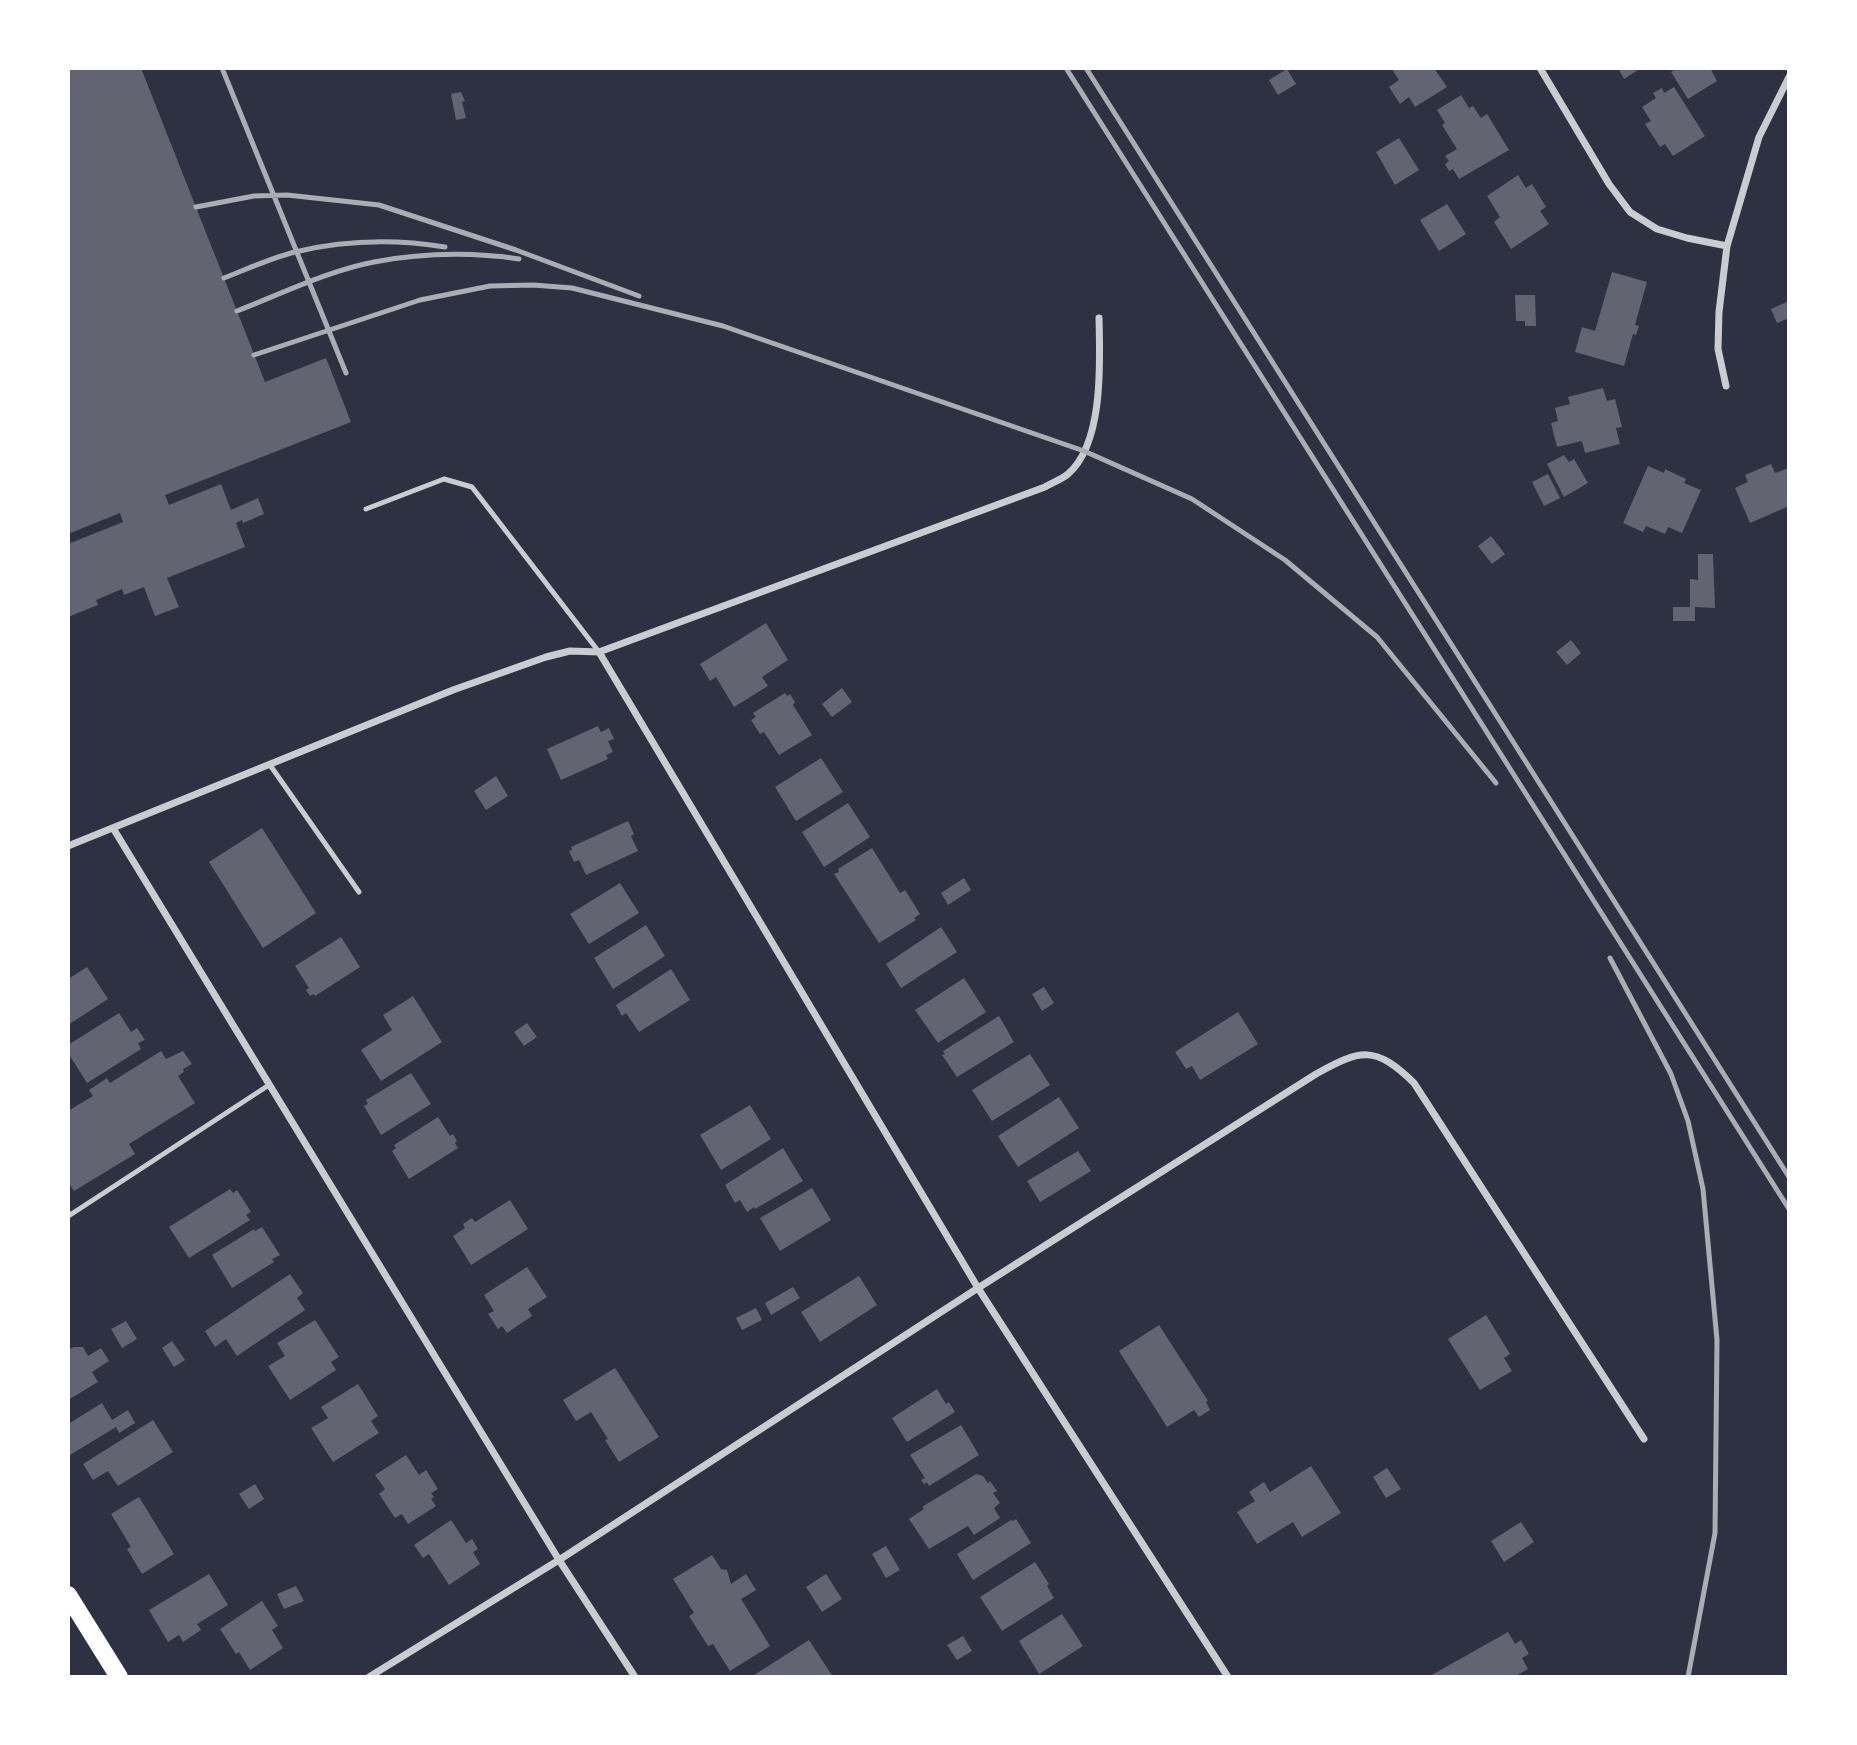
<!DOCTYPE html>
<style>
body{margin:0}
#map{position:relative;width:1857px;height:1745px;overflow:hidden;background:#2d3142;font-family:"Playfair Display",serif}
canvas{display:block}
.frame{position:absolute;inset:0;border:70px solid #fff;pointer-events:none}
</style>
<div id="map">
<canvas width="1857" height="1745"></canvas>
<div class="frame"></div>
</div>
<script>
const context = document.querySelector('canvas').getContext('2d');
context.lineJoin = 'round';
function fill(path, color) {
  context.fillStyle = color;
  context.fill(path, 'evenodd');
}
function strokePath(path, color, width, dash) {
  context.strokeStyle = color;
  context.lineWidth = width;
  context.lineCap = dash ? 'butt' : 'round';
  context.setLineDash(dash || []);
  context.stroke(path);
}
const building = new Path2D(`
 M68 68H141L265 382 326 358 351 422 165 495 169 505 221 484 231 510 258 498 264 514 243 523 242 520 236 523 245 547 167 578 179 607 155 616 144 587 124 595 122 589 96 600 98 605 68 617V544L123 522 120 513 68 534Z
 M1391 68H1434L1447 87 1415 107 1409 97 1400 104 1389 87 1399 80Z
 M1618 68H1641L1624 79Z
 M1677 68H1710L1717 81 1688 99 1671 72Z
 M1287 69 1296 84 1278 95 1269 80Z
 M1674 87 1705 136 1673 156 1665 144 1660 147 1645 124 1651 121 1642 107 1656 98 1653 93 1662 88 1664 93Z
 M461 92 465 101 462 102 466 118 456 120 451 94Z
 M1461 95 1469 108 1473 106 1481 118 1487 114 1509 150 1459 179 1453 169 1449 171 1445 164 1449 161 1445 156 1457 149 1442 125 1445 123 1437 110Z
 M1399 138 1419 170 1395 185 1376 152Z
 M1518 175 1526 188 1532 184 1546 207 1540 211 1549 224 1511 249 1494 222 1500 217 1487 196Z
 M1447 204 1466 234 1439 251 1420 220Z
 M1612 272 1647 282 1635 325 1639 326 1636 335 1633 334 1624 366 1575 352 1582 327 1595 331Z
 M1515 295H1535L1536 326H1525V321H1516Z
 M1789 301V318L1777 323 1771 309Z
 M1603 388 1607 401 1615 399 1622 427 1616 428 1620 444 1585 453 1582 441 1557 447 1551 423 1558 421 1555 408 1570 404 1568 397Z
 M1564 455 1569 462 1574 459 1588 483 1564 497 1547 464Z
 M1771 464 1775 473 1789 468V506L1750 523 1735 488 1748 482 1745 475Z
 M1648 466 1664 473 1665 469 1686 479 1684 483 1701 490 1682 533 1668 527 1665 534 1646 526 1643 532 1623 523Z
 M1548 474 1560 498 1544 506 1532 482Z
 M1491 536 1505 554 1492 564 1478 546Z
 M1698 554H1713L1715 608 1695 607V621H1673V607H1690V579L1698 580Z
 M766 623 788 660 762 677 768 686 734 707 716 677 710 681 700 664Z
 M1571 640 1581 653 1567 665 1556 652Z
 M842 688 852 702 832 717 822 704Z
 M785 693 787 696 790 694 795 702 793 705 812 735 779 755 764 732 760 734 751 720 756 717 753 713Z
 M598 726 601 732 609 728 614 739 608 741 613 752 606 755 608 759 561 780 547 749Z
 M821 758 843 792 796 821 775 787Z
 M496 776 508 796 486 810 474 791Z
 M848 803 870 837 824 867 802 832Z
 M628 821 634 834 631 836 638 851 586 875 579 860 574 862 569 851 572 850 571 847Z
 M262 828 316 913 263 948 209 862Z
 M872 848 900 893 905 890 920 914 914 918 916 920 879 943 834 874 839 872 838 869Z
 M964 878 971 890 948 905 941 893Z
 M620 883 639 913 589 944 570 914Z
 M646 925 665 956 613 989 594 958Z
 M941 927 957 952 901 988 886 964Z
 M341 937 360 967 315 996 314 994 310 996 306 990 309 988 295 966Z
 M87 967 108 999 68 1025V979Z
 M671 969 690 1000 639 1032 626 1013 622 1016 616 1005Z
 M964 978 986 1012 938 1043 915 1010Z
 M1044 987 1054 1003 1042 1011 1032 994Z
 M413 996 442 1042 381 1081 361 1050 392 1030 383 1015Z
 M1238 1012 1258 1044 1200 1080 1192 1066 1186 1069 1175 1052Z
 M119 1013 131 1032 137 1028 145 1040 138 1043 141 1049 87 1083 68 1053V1045Z
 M999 1016 1014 1042 957 1077 942 1055 945 1054 943 1051Z
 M527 1023 537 1037 524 1046 514 1032Z
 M161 1051 166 1059 183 1051 192 1064 183 1069 184 1072 178 1076 195 1103 129 1144 135 1154 74 1191 68 1182V1111L93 1096 89 1090 107 1078 110 1083Z
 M1030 1054 1050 1085 992 1121 972 1090Z
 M411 1073 431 1104 381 1135 364 1106 368 1104 366 1100Z
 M1059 1097 1079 1128 1018 1167 998 1136Z
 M750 1105 771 1139 721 1170 700 1135Z
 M438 1117 450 1136 453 1134 457 1141 455 1143 458 1148 409 1179 392 1151 396 1148 394 1145Z
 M783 1148 803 1181 755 1209 754 1207 747 1212 740 1200 735 1203 725 1185Z
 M1078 1151 1091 1171 1040 1202 1027 1181Z
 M812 1188 831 1220 780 1251 760 1218Z
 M230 1189 233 1193 237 1190 251 1212 246 1215 250 1220 189 1258 169 1227Z
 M510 1200 528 1229 471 1265 453 1236 465 1228 463 1224 472 1218 475 1222Z
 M262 1227 280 1255 272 1259 274 1262 232 1288 212 1255 254 1229 255 1231Z
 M527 1267 547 1297 528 1309 532 1316 507 1333 502 1326 498 1329 488 1314 494 1311 484 1295Z
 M290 1274 303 1293 297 1298 305 1310 237 1356 226 1339 215 1347 205 1331Z
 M859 1276 877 1305 820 1342 801 1312Z
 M793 1287 800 1298 771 1315 765 1303Z
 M756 1308 762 1320 742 1330 736 1318Z
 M1486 1315 1510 1354 1504 1358 1512 1371 1480 1390 1448 1339Z
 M315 1320 339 1357 331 1362 336 1370 290 1400 268 1366 285 1356 277 1343Z
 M126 1321 137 1339 122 1348 111 1329Z
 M1159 1325 1208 1401 1206 1402 1210 1410 1199 1417 1194 1410 1167 1427 1119 1351Z
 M172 1341 185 1360 174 1367 162 1348Z
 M74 1347H83L88 1356 101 1348 109 1361 92 1372 98 1382 68 1400V1350Z
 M615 1368 659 1437 619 1462 605 1440 608 1439 591 1412 576 1421 563 1400Z
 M358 1384 378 1416 371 1421 379 1433 333 1462 311 1428 328 1418 321 1407Z
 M937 1389 946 1404 949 1402 955 1412 907 1442 892 1418Z
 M102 1403 112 1420 128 1410 135 1423 119 1433 116 1427 70 1455 68 1424Z
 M153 1420 173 1452 118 1486 108 1471 93 1480 83 1464Z
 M961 1425 979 1455 929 1486 927 1482 924 1484 921 1480 925 1478 910 1455Z
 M406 1455 419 1475 426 1470 438 1489 431 1493 434 1497 431 1499 436 1506 408 1524 402 1514 395 1518 379 1494 385 1489 375 1475Z
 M1311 1466 1341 1513 1302 1537 1293 1522 1257 1544 1237 1512 1255 1501 1249 1492 1264 1482 1270 1492Z
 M1387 1468 1401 1489 1386 1498 1373 1477Z
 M976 1474 983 1476 988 1483 990 1481 997 1491 993 1493 1000 1503 994 1508 1000 1518 974 1535 968 1526 929 1549 909 1519 924 1509 922 1507Z
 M255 1484 264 1499 249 1509 239 1494Z
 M139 1497 174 1554 142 1574 127 1549 131 1547 111 1514Z
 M1016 1519 1031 1543 973 1580 957 1554 1011 1520 1013 1521Z
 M451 1520 466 1543 472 1539 478 1549 473 1552 480 1564 449 1585 429 1554 423 1558 414 1545Z
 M1521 1522 1534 1542 1504 1562 1491 1541Z
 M886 1546 900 1570 886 1578 872 1554Z
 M712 1555 721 1569 727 1570 731 1584 746 1574 756 1590 741 1599 770 1646 730 1671 713 1644 708 1646 689 1616 694 1613 673 1579Z
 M1035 1562 1049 1584 1047 1586 1054 1598 1002 1631 980 1597Z
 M209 1574 228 1605 197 1624 201 1630 183 1642 179 1635 168 1642 149 1610Z
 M826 1574 842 1599 822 1612 806 1587Z
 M296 1586 304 1601 284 1609 277 1594Z
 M262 1601 278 1626 272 1630 283 1648 250 1670 239 1652 236 1654 220 1629Z
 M1062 1614 1083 1646 1039 1674 1019 1641Z
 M1508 1632 1515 1644 1521 1640 1529 1654 1522 1658 1528 1669 1514 1677H1428Z
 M963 1636 972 1651 957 1660 947 1645Z
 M809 1640 833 1677H751Z`);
const service = new Path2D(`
 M366 509 444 479 472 487 599 652
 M270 765 359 892
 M68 1212 70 1215 269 1085`);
const minor = new Path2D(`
 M1540 68 1609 184 1630 212 1657 229 1687 238 1727 246
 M1726 386 1718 349 1719 312 1727 246 1759 137 1789 77
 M599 652 978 1288 1228 1677
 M113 828 559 1560 635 1677
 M68 846 453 690 546 657 570 651 599 652 1045 487C1052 483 1062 479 1068 474 1104 443 1100 361 1099 318
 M369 1677 559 1560 978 1288 1316 1074C1361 1049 1375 1045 1414 1083L1644 1439`);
const primary = new Path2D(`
 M68 1595 119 1677`);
const rail = new Path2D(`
 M222 68 346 373
 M1066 68 1789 1209
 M1086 68 1789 1177
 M196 207 254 196 287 195 379 205 516 250 639 296
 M224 278C247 269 271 258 295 252 345 240 395 239 445 247
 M237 311C281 294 327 271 374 262 422 253 471 252 519 259
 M254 355 420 300 490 286 533 285 572 288 723 326 1084 451 1192 499 1285 560 1377 637 1496 783
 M1610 958 1671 1074 1688 1121 1703 1189 1717 1340 1715 1533 1688 1677`);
fill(building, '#626471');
strokePath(service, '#caccd0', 5);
strokePath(minor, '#caccd0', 7);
strokePath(primary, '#fff', 18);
strokePath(rail, '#abadb3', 5);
</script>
